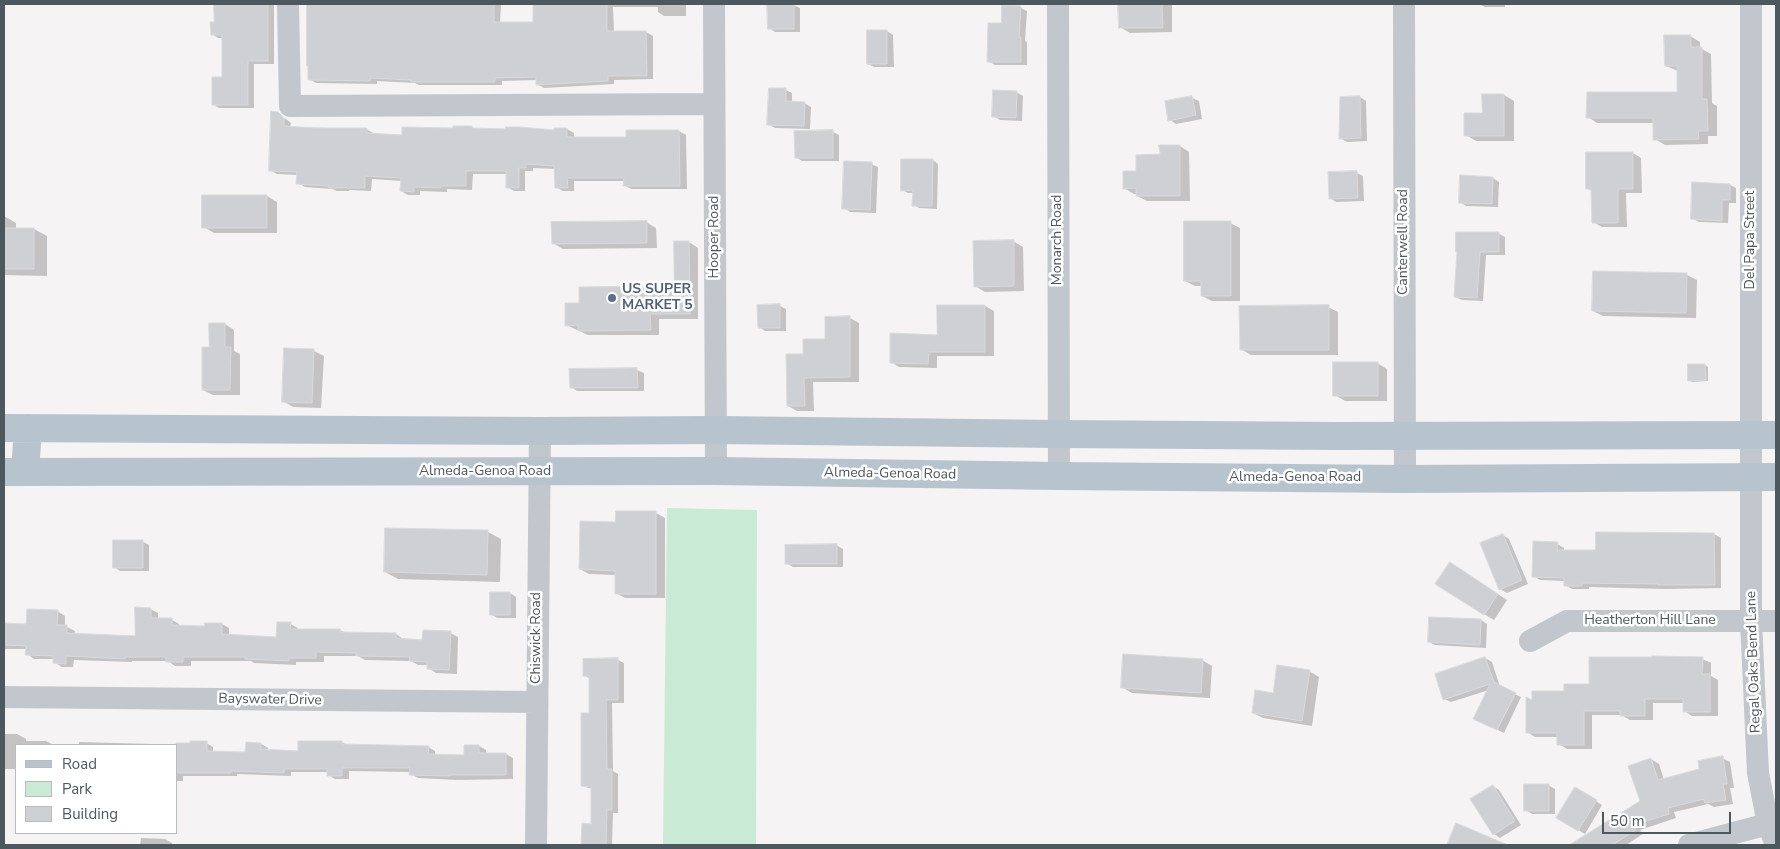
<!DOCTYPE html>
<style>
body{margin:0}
#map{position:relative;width:1780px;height:849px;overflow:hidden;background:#f5f3f3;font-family:"Nunito Sans",sans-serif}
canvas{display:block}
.frame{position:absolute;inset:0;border:5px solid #4d575e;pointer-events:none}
.legend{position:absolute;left:15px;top:744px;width:162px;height:90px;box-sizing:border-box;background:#fff;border:1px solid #b8bcbf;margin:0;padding:6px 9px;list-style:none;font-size:15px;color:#4d575e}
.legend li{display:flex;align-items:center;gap:10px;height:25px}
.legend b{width:25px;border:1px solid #b8bcbf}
.scale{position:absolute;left:1602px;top:812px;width:129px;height:22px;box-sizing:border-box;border:2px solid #4d575e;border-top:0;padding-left:6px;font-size:15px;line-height:18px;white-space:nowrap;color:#4d575e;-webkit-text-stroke:4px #fff;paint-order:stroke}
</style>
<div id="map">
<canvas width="1780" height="849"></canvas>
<div class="frame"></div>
<ul class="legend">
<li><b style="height:6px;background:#b7c3cd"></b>Road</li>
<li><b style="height:14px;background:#c9ebd5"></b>Park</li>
<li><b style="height:14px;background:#ced0d4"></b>Building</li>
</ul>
<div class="scale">50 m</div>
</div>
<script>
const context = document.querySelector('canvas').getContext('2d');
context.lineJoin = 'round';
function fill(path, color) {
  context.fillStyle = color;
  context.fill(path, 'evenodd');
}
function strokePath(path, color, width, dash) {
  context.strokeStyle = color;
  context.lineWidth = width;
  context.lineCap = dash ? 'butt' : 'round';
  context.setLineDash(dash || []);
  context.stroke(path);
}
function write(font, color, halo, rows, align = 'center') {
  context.font = font + ' "Nunito Sans",sans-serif';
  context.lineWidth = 5;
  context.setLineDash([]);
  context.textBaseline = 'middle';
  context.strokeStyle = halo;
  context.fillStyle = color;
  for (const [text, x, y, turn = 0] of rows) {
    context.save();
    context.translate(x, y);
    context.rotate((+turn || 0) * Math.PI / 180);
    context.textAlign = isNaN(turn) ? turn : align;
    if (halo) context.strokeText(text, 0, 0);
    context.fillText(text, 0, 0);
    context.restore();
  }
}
const green = new Path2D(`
 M667 508 757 510 756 845H663Z`);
const shadow = new Path2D(`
 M216 4H274V64H254V108H219L213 104 223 78V38H218L212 34 215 23Z
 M308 4H501L500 24 534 23 535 4H686V16H664L658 12V7H613L614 33 646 32 653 36V79L614 80V84L544 88 537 84V80L502 81V85H419L415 83 377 81V84L316 83 309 79 310 66 308 65Z
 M1120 4H1172V32L1130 33 1120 27Z
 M1479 4H1505V7H1485Z
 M793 5 800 8V32H775L769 28Z
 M1021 8 1027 11 1025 41 1027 42V65H995L988 61 1002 25Z
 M887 31 893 35 894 67H874L868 64V32Z
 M1690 36 1700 42V48L1711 54 1712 103 1717 106V136H1708V144L1665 145 1655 139 1654 123H1597L1588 117 1679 93 1678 71 1666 66Z
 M786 90 792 93V103H804L811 107 810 129 775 128 768 124Z
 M1016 92 1023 96 1022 121 1000 120 993 116Z
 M1484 95H1504L1514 101V141H1476L1466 135 1484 114Z
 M1360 97 1366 101 1367 141 1347 142 1340 138Z
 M1192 98 1199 101 1202 119 1176 124 1170 120Z
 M278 113 291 123 290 127 366 129 373 133V135L403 136 471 127 476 130 555 131 567 129 574 133V138H627L679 131 686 135 687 189H632L625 186V181H574V191H563L556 187V169L533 168V171H525V191H514L507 187V174H473L472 190 447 189V192L420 191V195H408L401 191 402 181 372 179 371 191 349 190V191H337L332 189 305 187 298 183V175L277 174 270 170Z
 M833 132 839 135V161H802L796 157Z
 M1180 146 1189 152 1190 201H1147L1137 196V194H1134L1124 188 1137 172 1161 156Z
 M1633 153 1641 158 1642 193H1626L1627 227H1602L1593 222V192L1587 188Z
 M933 160 938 164 937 209 919 208 914 205V193H908L902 190Z
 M871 164 878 167 876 213 850 212 844 208Z
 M1357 173 1363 176 1364 201 1336 202 1330 198Z
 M1493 178 1499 182 1498 207 1466 206 1460 202Z
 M1730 185 1736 188V203H1729L1728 223 1699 222 1692 218Z
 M267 196 277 202V233H214L204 227Z
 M4 216 16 223V229H34L47 236V276L4 275Z
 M646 222 656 228 657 248 563 249 553 243Z
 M1230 223 1240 228V301H1212L1202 296V286H1195L1185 281Z
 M1498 233 1505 237V255H1486L1483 301 1462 300 1455 297 1458 252Z
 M1013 241 1023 247 1024 291 985 292 975 286Z
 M689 242 698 248V319H659V335H588L566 325 580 304 676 287Z
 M1687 275 1697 280 1696 318 1603 316 1593 311Z
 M780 306 786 309V331H765L759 327Z
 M985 306 994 311V356H937V368L899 367 891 362 939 336Z
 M1328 307 1338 312V355H1251L1241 349Z
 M850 318 859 323V382H813L814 411H797L788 406 805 355 826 340Z
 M225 324 234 330V351L240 354V395H213L203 390 210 348Z
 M314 351 324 356 321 408 293 407 283 401Z
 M1377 363 1387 369V401H1345L1335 395Z
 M1705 365 1708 367V381L1692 382 1689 380V366Z
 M571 370H637L644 373V391H577L571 387Z
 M656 513 665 518V598H625L616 593V575L589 574 580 569 617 524Z
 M488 532 501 539 500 582 398 579 385 572Z
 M1714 534 1721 538V588L1666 589 1589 587V589H1572L1565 585V581L1540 580 1533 576 1557 544 1564 548V551H1596Z
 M1503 535 1509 539 1528 584 1507 593 1500 589Z
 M142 541 149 545V571H120L114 567Z
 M836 545 843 549V567H793L786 563Z
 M1460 569 1507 600 1494 620 1484 614Z
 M510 593 516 597V618H497L491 614Z
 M150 609 158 613V619L172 620 179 624V627H206L222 624 229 628V636L278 638 290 624 298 628V630H340L346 633 396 634 403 639 423 641 450 633 458 637 457 674 436 673 428 668V665H418L411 661 365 660 358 656H324V662H296V665L254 663 251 661H191V666H175L168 661H132V662L74 660 73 667H62L54 662V659H34L27 654V649H4V625H28L57 611 65 616V626L75 631 74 635 136 637Z
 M1481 620 1487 624 1486 648 1435 645 1429 642Z
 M1485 658 1492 662 1500 687 1521 697 1504 733 1481 722 1489 690 1451 702 1444 699Z
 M1702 659 1711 663V676L1718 680V716H1692L1684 711V703H1653V720H1630L1621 715H1592V749H1567L1559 744V737H1535L1527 732 1534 702 1590 685Z
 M618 660 624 663V703H612L613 771 618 774V813H613L612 845H582L583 825H592V789L582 786 591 715 590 679 584 675Z
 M1202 660 1212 666 1210 698 1132 693 1123 688Z
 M1309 671 1319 677 1312 726 1263 718 1253 713 1274 694Z
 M4 734H17L26 739V741H46L54 745H16V769H4Z
 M79 742 191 745 206 743 213 747V753H246L261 744 268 748V751L299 752 342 742 347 745 428 747 435 751V755L465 757 479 746 486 750V754H506L513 758V779L457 780 418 778 411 774V772L349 771V779H335L328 775V772H291V776L237 774V776H183V781H176V745H79Z
 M1722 758 1730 762 1734 788H1730L1733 804 1714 807 1708 804 1674 812 1676 818 1640 830 1643 834 1626 845H1584L1581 839 1641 802 1651 759 1659 764 1664 780 1701 770Z
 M1548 785 1555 789V814H1532L1526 810Z
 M1493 786 1499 790 1521 825 1500 838 1494 834Z
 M1575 788 1602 805 1585 834 1557 817Z
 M141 838 165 839 172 843V845H117H140Z`);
const building = new Path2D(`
 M214 4H268V61H248V105H212V77H222V35H211L210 22H214Z
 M307 4H494V22H533V4H607V31H646L647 76H608V81L536 85V77L495 78V82H411V80L370 78V81L308 80V66H307Z
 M767 4H794V29H768Z
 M1118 4H1162L1163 28H1119Z
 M1002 5 1021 6 1019 37H1021V62H987L988 23H1001Z
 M867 30H887V64H867Z
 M1664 35H1691V47H1702V99H1707L1708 131H1698L1699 139 1653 140V118H1586L1587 92H1677V66H1665Z
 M769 88H786V101L805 102 804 126 767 125Z
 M993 90 1017 91 1016 118 992 117Z
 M1482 94H1504V136H1464V113H1482Z
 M1192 96 1196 115 1168 121 1165 101Z
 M1360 96 1361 138 1339 139 1340 97Z
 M271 111 278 112 284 118V126L314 128H367V133L402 135V127L453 128V126H472V128L506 129 505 127H519L554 130V128H567V137H626V130H679L680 186H623L624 178H567L568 188H555L554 166 526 164V168H519V188H506V171H466V186H441V188L414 187V192L400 191 401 178 365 176V188H329V186L296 184 297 172 269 171Z
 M833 130V158H795L794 131Z
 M1159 145H1180V196H1136V188L1123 189V171H1136V155L1160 154Z
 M1586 152H1633V189H1618V223H1592L1591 189H1586Z
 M901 159H933L932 206H912L913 190 901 191Z
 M844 161 872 162 870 210 842 209Z
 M1357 171 1358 198 1329 199 1328 172Z
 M1460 175 1493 177 1492 204 1459 203Z
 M1692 182 1730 184V200H1722V221L1691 219Z
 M202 195H267V228H202Z
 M647 221V243L552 244 551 222Z
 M1184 221H1231V296H1201V281H1184Z
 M4 228H34V269H4Z
 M1456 232H1499V252H1480L1477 298 1454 297 1457 252H1456Z
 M1014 240V286L974 287 973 241Z
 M674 241H689L690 314H650L651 330 578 331V325L565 326V303H579V287L674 286Z
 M1593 271 1687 273 1686 313 1592 311Z
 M780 304V328H758L757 305Z
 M937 305H985V352H929L928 364 890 363V333L937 335Z
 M1329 305V350H1240L1239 306Z
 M850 316V377L804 378 805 406H787L786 354H803V339H825V317Z
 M209 323H225V347H231L230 390H202V347H209Z
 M284 348 314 349 312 403 282 402Z
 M1333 362H1378V396H1333Z
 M1688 364H1705L1706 380 1688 381Z
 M637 368 638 388H570L569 369Z
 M616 511H656V594H615V571L579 569 580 521 615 522Z
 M385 528 488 530 487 575 384 572Z
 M1596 532 1714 533 1715 585H1658V584L1582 583V586H1564V578L1532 577 1533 541 1558 542 1557 550H1595Z
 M1503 534 1522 580 1499 590 1480 543Z
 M113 540H143V568H113Z
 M837 544V564H785V545Z
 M1450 562 1498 594 1484 615 1435 584Z
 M490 592H510V615H490Z
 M135 607 151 608V618H172V625L205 626 204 623H222V634L276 637 277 622H291L290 629H340V632L396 633V638L422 640 423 630 451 631 449 670 427 669V662L409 661 410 657 356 656V653L316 652V658H289V661L245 659V657H183V662H166V657H125V659L66 656V664L53 663V656L25 655 26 646 4 645V623L26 624 27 609 58 610 57 625H67V633L135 636Z
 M1429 617 1481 619 1480 645 1428 642Z
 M1123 654 1203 659 1201 693 1121 688Z
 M1652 656 1703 657 1702 674H1710V712H1683V699H1645V716H1620V711H1584V745H1557V733H1526V697L1532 700V691H1564V684H1589V657H1652Z
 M1485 657 1494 682 1516 693 1497 730 1473 719 1490 684 1443 700 1435 674Z
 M618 658V700H606L607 769H612V810H607L606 845H581L582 823 591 824V787L581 786V713H589V676H583V659Z
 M1277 665 1310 670 1302 721 1252 713 1255 690 1273 693Z
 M190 741H207V751L245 752 246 742 261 743V749L298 751V741H342V744L429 746 428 754 464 755V745H479V753H506V775H450V776L409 775 410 768H342V776H327V769H284V773L231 771V773H176V743H190Z
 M1723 756 1727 784H1723L1726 800 1705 803 1704 799 1668 808 1669 814 1633 825 1636 830 1612 845H1569L1640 801 1628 766 1651 758 1658 780 1699 769 1698 761Z
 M1524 784H1549V811H1524Z
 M1493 785 1515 821 1493 835 1470 799Z
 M1575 787 1597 800 1578 831 1556 818Z
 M1456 823 1508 845H1447Z`);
const minor = new Path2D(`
 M288 4 290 106 714 104
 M714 4 716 471
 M1058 4 1059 476
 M1404 4 1405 479
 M1751 4V621L1758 773 1768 824 1776 845
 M1530 641 1567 621H1776
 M4 697 537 702
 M536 845 540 431
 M1689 845 1768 824`);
const major = new Path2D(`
 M4 428 540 431 716 430 1059 434 1336 436 1776 435
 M4 472 716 471 1059 476 1405 479 1776 477
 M25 472 28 428`);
const markers = [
 [612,298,5,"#5c6f8a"]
];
const streetNames = [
 ["Hooper Road",715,237,-90],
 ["Monarch Road",1058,240,-90],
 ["Del Papa Street",1751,240,-90],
 ["Canterwell Road",1404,242,-90],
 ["Almeda-Genoa Road",485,472],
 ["Almeda-Genoa Road",890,474,1],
 ["Almeda-Genoa Road",1295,478],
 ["Heatherton Hill Lane",1650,621],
 ["Chiswick Road",537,638,-90],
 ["Regal Oaks Bend Lane",1754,662,-92],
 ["Bayswater Drive",270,700,1]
];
const serviceNames = [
 ["US SUPER",622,290],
 ["MARKET 5",622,306]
];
fill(green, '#c9ebd5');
fill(shadow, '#0003');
fill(building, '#ced0d4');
strokePath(building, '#d8dadd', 1);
strokePath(minor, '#c1c7cd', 22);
strokePath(major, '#b7c3cd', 28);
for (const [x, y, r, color] of markers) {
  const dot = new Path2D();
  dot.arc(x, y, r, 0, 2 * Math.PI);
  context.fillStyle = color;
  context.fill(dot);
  strokePath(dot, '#fff', 2);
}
write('14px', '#4d575e', '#fff', streetNames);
write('bold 14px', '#4e5e75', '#fff', serviceNames, 'left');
</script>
